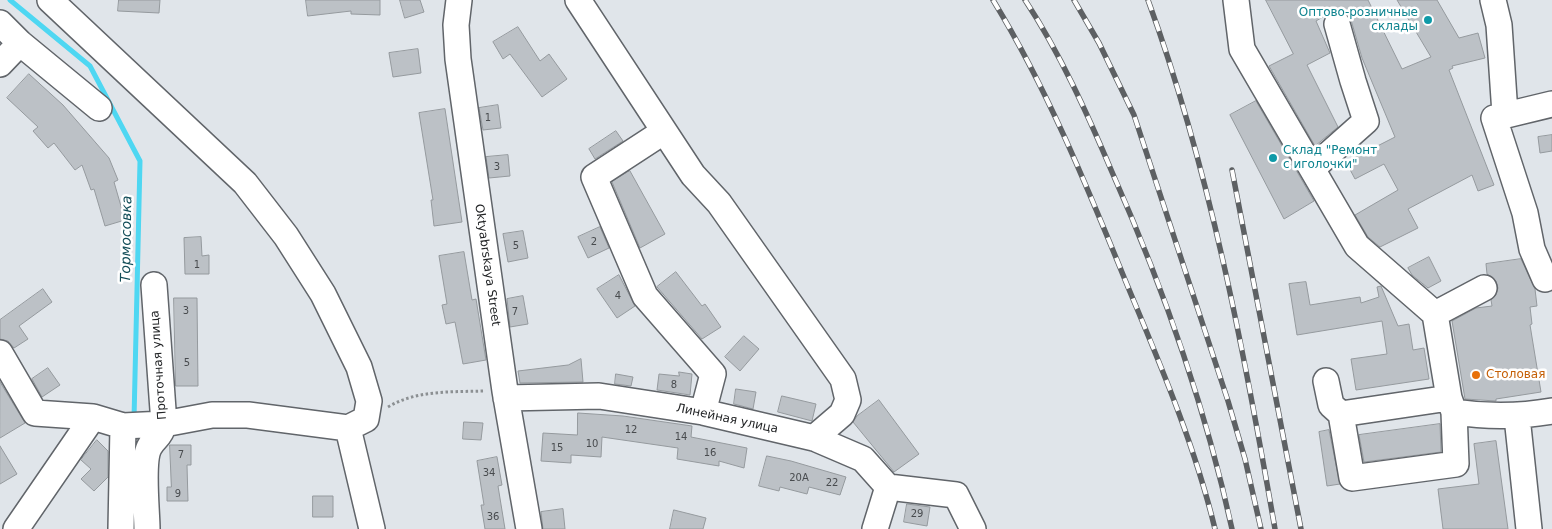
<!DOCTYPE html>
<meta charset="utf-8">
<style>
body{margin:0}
canvas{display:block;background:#e0e5ea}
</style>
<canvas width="1552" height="529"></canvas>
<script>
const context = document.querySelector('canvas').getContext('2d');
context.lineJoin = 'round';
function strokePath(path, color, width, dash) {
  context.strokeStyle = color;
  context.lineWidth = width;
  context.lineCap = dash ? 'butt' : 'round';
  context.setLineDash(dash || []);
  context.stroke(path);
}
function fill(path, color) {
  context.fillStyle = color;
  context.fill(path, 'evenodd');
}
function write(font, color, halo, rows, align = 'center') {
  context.font = font + ' "DejaVu Sans",sans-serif';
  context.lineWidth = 5;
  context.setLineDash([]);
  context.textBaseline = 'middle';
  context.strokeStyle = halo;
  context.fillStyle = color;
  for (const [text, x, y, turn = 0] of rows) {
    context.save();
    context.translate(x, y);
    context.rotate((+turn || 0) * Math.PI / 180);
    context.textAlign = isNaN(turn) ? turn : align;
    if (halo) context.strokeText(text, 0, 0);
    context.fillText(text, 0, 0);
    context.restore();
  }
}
const stream = new Path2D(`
 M10 0 90 66 140 161 134 419`);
const building = new Path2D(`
 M119 0H160L159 13 118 11Z
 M306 0H380V15L351 14V11L308 16Z
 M400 0H420L424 12 405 18Z
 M1266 0H1368L1402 69 1431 57 1397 0H1437L1459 38 1478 33 1485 58 1452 66 1453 68 1449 70 1494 185 1478 191 1472 175 1408 209 1418 228 1380 247 1368 237 1355 215 1398 190 1384 164 1355 179 1346 162 1395 137 1362 58 1351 20 1340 7 1316 21 1330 53 1307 65 1338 127 1315 146 1269 66 1293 54Z
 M518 27 540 61 549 54 567 79 542 97 510 54 503 59 493 42Z
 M418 49 421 73 393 77 389 53Z
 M29 74 63 105 109 158 118 180 114 182 125 220 105 226 94 189 91 190 82 165 75 170 54 143 48 148 33 131 38 127 7 98Z
 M1256 101 1314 201 1284 219 1230 115Z
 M498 105 501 128 483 130 479 108Z
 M445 109 462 222 434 226 431 200H433L419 113Z
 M616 131 623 141 595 159 589 149Z
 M1552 135V151L1540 153 1538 137Z
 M508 155 510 176 489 178 486 157Z
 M630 171 665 234 640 248 612 182Z
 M600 227 609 248 588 258 578 237Z
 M523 231 528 258 508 262 503 234Z
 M201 237 202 256 209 255V274H185L184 238Z
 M464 252 472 300 476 299 486 360 463 364 455 322 446 324 442 305 447 304 439 256Z
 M1429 257 1441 281 1428 288 1412 275 1408 268Z
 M1521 259 1535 289 1537 306 1530 307 1532 324 1530 325 1541 392 1496 399V401L1465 399 1452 321 1476 308 1492 306 1491 300 1496 295 1498 288 1496 281 1487 274 1486 264Z
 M676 272 702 306 705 304 721 327 702 339 657 287Z
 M619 275 635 306 617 318 597 289Z
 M1306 282 1310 305 1360 297 1361 303 1379 297 1377 287 1381 286 1398 326 1409 324 1413 350 1424 348 1429 379 1356 390 1351 359 1387 354 1382 321 1297 335 1289 284Z
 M43 289 52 302 19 326 28 339 14 348 8 341 0 339V320Z
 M523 296 528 324 510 327 507 299Z
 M174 298H197L198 386H176Z
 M744 336 759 349 740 371 725 357Z
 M581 359 583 382 520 383 518 371 568 365Z
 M48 368 60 385 42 397 32 379Z
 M679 372 692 374 690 395 657 390 659 374 679 376Z
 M616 374 633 377 631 386 615 384Z
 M0 382 25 423 0 438Z
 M736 389 756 392 753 409 734 404Z
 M782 396 816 404 812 421 778 412Z
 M879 400 919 454 894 472 853 422 857 416Z
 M578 413 623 416 692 426 691 437 747 448 744 468 719 461V466L677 459 678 448 602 437 601 457 571 455V463L541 461 543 433 577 435Z
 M464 422 483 423 481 440 463 439Z
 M1440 424 1441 452 1364 462 1359 435Z
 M1329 430 1340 484 1327 486 1319 432Z
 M97 440 108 451V477L94 491 81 479 91 469 81 460Z
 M1496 441 1508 529H1443L1438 489 1479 484 1474 444Z
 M170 445H191V465H187L188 501H167V487H171Z
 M0 446 17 474 0 484Z
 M767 456 791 461 846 477 840 495 809 487 807 494 780 487 779 491 759 486Z
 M497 457 502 485 498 486 505 529H485L481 505H484L477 461Z
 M313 496H333V517H313Z
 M907 504 930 507 927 526 904 522Z
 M563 509 565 529H543L541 512Z
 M674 510 706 518 703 529H670Z`);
const path = new Path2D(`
 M388 407C416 390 452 392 484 391`);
const minor = new Path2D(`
 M459 0 456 25 458 59 505 391 529 529
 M578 0 693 175 719 203 843 379 848 400 842 414 814 438
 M1236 0 1242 49 1357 246 1435 314
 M1493 0 1499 25 1505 114
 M0 23 20 43 99 108
 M0 64 20 43
 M663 132 594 177 645 296 713 374 703 412
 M1313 168 1366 121 1353 81 1337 24
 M1545 279 1532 249 1525 213 1494 118 1552 104
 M0 353 35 413 93 417
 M1326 381 1331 405 1341 414 1449 398 1454 412C1488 417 1518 417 1552 411
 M506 398 599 396 703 412 814 438 863 459 888 487 875 529
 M1449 398 1435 314 1484 288
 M1341 414 1352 478 1456 464 1454 412
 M1517 417 1529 529
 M348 428 372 529
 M888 487 956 495 973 529
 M16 529 93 417 123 426 164 424 212 415H248L348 428 366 419 369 401 359 367 323 294 286 236 245 183 50 0
 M121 529 123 426
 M147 529C147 511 141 460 150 446 156 436 160 438 164 424L154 285`);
const rail = new Path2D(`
 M993 0C1048 90 1088 189 1128 287 1161 366 1195 446 1215 529
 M1025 0C1060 53 1087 113 1112 172 1163 287 1205 405 1232 529
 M1074 0 1099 43 1134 115 1228 401 1245 459 1261 529
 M1148 0C1210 170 1244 351 1275 529
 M1232 170 1301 529`);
const markers = [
 [1428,20,5,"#0f9aa8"],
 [1273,158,5,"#0f9aa8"],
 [1476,375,5,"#e8710a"]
];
const numberNames = [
 ["1",488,118],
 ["3",497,167],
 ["2",594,242],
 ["5",516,246],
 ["1",197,265],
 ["4",618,296],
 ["3",186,311],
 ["7",515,312],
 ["5",187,363],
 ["8",674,385],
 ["12",631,430],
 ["14",681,437],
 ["10",592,444],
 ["15",557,448],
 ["16",710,453],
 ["7",181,455],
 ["34",489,473],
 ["20А",799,478],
 ["22",832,483],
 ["9",178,494],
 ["29",917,514],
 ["36",493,517]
];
const cultureNames = [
 ["Оптово-розничные",1418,13],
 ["склады",1418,27],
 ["Склад \"Ремонт",1283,151,"left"],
 ["с иголочки\"",1283,165,"left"]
];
const streetNames = [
 ["Oktyabrskaya Street",487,265,82],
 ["Проточная улица",159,365,-94],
 ["Линейная улица",727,419,12]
];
const foodNames = [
 ["Столовая",1486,375]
];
const waterNames = [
 ["Тормосовка",127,239,-89]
];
strokePath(stream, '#4ed7f2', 5);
fill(building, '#bcc1c6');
strokePath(building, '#959a9e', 1);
strokePath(minor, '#61656a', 28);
strokePath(path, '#8c9093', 3, [2.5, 2.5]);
strokePath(minor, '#fff', 25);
strokePath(rail, '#5d6063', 5.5);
strokePath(rail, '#fff', 4, [11]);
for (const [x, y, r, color] of markers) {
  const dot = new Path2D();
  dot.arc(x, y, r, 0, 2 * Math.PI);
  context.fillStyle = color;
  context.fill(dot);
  strokePath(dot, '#fff', 2);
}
write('10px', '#484b4e', null, numberNames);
write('12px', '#0d838f', '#fff', cultureNames, 'right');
write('12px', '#222426', '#fff', streetNames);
write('12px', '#c56008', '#fff', foodNames, 'left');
write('italic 14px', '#124d58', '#fff', waterNames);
</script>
